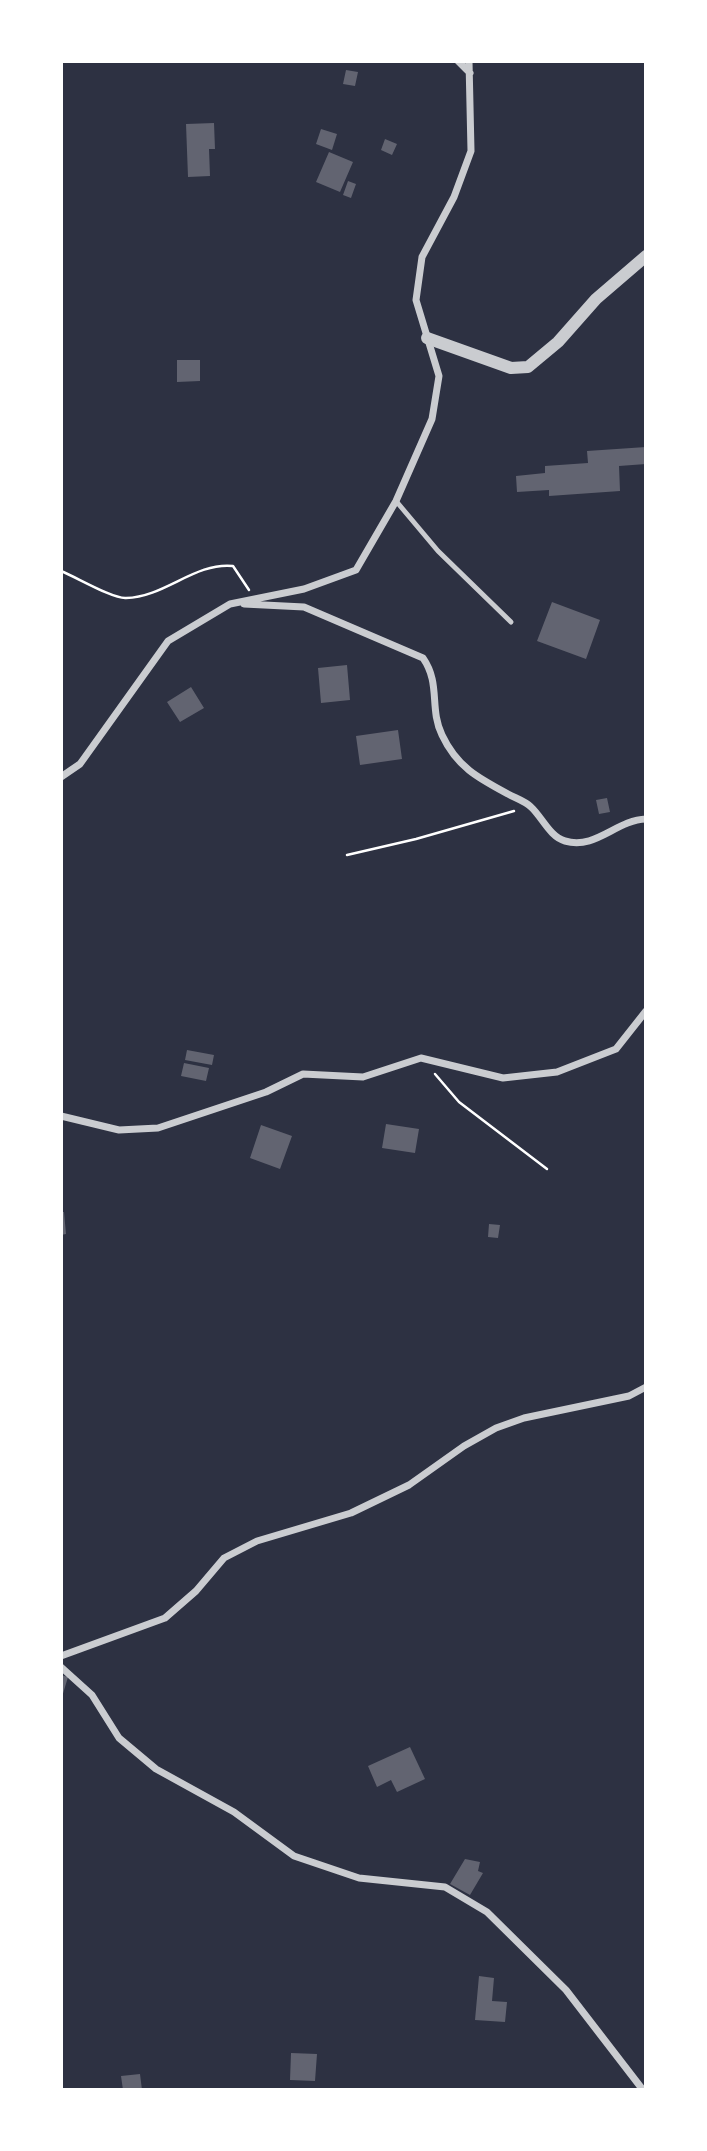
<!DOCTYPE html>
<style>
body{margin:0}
#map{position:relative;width:707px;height:2151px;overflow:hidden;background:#2d3142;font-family:"PT Sans Narrow",sans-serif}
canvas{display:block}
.frame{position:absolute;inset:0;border:63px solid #fff;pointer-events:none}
</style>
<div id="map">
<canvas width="707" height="2151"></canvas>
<div class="frame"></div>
</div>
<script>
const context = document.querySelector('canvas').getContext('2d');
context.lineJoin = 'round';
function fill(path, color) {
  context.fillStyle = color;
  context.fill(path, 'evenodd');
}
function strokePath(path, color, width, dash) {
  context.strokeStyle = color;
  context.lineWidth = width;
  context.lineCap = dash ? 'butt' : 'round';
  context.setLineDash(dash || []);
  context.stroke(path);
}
const building = new Path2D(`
 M346 70 358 72 355 86 343 84Z
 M214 123 215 149H209L210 176 188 177 186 124Z
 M321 129 337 134 332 150 316 144Z
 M385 139 397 144 392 155 381 150Z
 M329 152 353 162 340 192 316 182Z
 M348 181 356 184 351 198 343 195Z
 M177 360H200V381L177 382Z
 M646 447V464L619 466 620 491 549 496V490L517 492 516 476 545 473V466L588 463 587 451Z
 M552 602 600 620 586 659 537 641Z
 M347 665 350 700 321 703 318 668Z
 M191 687 204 708 180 722 167 702Z
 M398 730 402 759 360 765 356 736Z
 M607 798 610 812 599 814 596 800Z
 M187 1050 214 1055 212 1065 185 1060Z
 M184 1063 209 1068 206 1081 181 1076Z
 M386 1124 419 1129 415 1153 382 1148Z
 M261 1125 292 1136 280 1169 250 1158Z
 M61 1212H64L66 1234 61 1235Z
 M489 1224 500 1225 498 1238 488 1237Z
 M61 1675 68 1677 62 1697H61Z
 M410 1747 425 1779 397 1792 391 1780 377 1787 368 1766Z
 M465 1859 480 1862 478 1871 483 1873 470 1895 450 1884Z
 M479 1976 494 1978 492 2001 507 2002 505 2022 475 2020Z
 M291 2053 317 2054 315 2081 290 2080Z
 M140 2074 142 2090H123L121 2076Z`);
const path = new Path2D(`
 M61 571C76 577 113 599 126 598 165 597 195 562 233 566L249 590
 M347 855 416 839 514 811
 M435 1074 459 1102 547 1169`);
const service = new Path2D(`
 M396 501 438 551 511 622`);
const minor = new Path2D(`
 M458 61 470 73
 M244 604 304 607 423 658C441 684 429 708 442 735 457 767 478 778 508 794 515 798 525 801 531 807 542 817 550 837 565 841 596 850 616 820 646 819
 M61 777 80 764 168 641 230 604 304 589 356 570 396 501 432 419 439 376 416 300 422 257 454 197 471 151 469 61
 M61 1116 119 1130 158 1128 266 1092 303 1074 363 1077 421 1058 503 1078 557 1072 616 1049 646 1011
 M61 1656 165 1618 196 1591 224 1558 257 1541 351 1513 409 1485 464 1446 496 1428 524 1418 629 1396 646 1387
 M61 1667 92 1695 119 1738 156 1769 234 1812 294 1856 359 1878 445 1887 487 1912 566 1990 643 2090`);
const tertiary = new Path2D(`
 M427 338 511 368 528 367 558 342 596 299 646 256`);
fill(building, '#626471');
strokePath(path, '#fff', 2.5);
strokePath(service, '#caccd0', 5);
strokePath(minor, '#caccd0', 7);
strokePath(tertiary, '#caccd0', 12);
</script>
